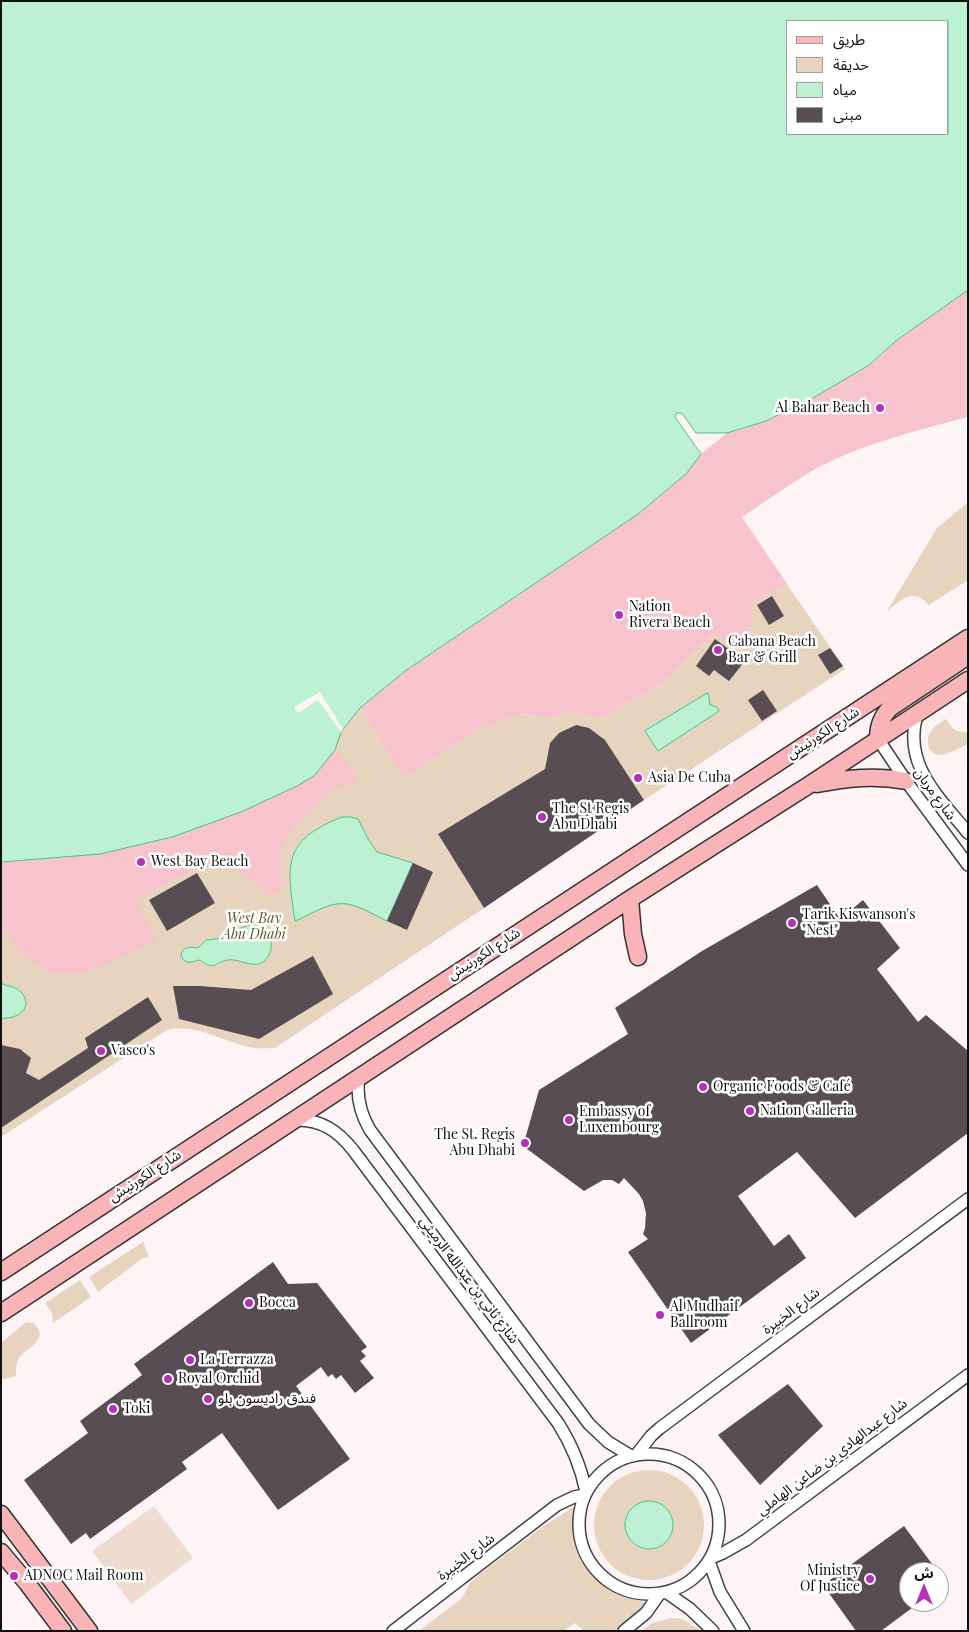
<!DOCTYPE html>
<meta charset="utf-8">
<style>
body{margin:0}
#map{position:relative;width:969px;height:1632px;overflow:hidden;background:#fef4f5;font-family:"Playfair Display","Noto Sans Arabic",serif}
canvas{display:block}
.frame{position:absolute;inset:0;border:2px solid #101010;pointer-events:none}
.legend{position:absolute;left:786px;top:20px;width:162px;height:115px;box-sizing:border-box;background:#fff;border:1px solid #9f9f9f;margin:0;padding:6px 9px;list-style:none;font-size:15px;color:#101010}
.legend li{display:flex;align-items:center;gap:10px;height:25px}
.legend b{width:25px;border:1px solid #9f9f9f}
.north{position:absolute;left:899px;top:1562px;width:50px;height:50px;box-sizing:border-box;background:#fff;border:1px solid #9f9f9f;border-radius:50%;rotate:0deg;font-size:14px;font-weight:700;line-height:20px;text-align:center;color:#101010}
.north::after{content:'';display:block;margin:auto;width:18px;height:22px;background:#b731b6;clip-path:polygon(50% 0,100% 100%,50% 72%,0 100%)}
</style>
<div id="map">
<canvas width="969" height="1632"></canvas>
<div class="frame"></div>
<ul class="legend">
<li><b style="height:6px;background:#f9b4b8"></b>طريق</li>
<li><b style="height:14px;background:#e7d4bf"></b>حديقة</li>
<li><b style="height:14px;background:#bcf2d3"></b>مياه</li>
<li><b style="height:14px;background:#584d53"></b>مبنى</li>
</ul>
<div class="north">ش</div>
</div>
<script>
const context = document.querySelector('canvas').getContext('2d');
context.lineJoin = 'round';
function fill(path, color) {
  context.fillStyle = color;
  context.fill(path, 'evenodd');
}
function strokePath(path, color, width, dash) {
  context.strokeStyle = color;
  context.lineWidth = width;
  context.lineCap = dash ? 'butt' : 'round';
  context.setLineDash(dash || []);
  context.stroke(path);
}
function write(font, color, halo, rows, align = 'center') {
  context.font = font + ' "Playfair Display","Noto Sans Arabic",serif';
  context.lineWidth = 5;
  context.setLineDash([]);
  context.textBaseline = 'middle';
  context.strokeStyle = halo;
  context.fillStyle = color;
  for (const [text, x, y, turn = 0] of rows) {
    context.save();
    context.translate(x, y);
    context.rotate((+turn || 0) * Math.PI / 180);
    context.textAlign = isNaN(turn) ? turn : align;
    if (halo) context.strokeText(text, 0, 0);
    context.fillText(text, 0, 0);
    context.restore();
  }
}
const green = new Path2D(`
 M968 502V580L929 605C913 588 903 598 887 611L937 528Z
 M787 584 845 669 644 800 560 733 550 743 545 769 438 834 484 908 275 1048C269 1048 262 1049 255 1048 224 1044 200 1023 167 1030L1 1137V862L11 861 335 750 341 732 360 708 404 778 478 730 523 714 551 718 568 711 600 718 656 688 714 633 731 642 751 628V603Z
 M946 719 954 730 968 733V744C956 749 938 763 929 748 925 733 934 726 946 719Z
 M143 1242 149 1257 143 1258 98 1292 89 1277Z
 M80 1280 91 1297 53 1323 52 1313 45 1303Z
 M26 1322 34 1323C51 1341 26 1346 18 1360 16 1364 16 1371 16 1376L1 1380V1343Z
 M594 1525a55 55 0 1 1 110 0a55 55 0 1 1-110 0Z
 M575 1506 574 1537 580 1555 593 1577 609 1590 649 1604 614 1631H584L575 1623 564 1631H419L462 1598 470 1583 480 1574 542 1527Z
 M671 1618 682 1619 702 1631H641L652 1623Z`);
const sand = new Path2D(`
 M968 290V417C916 431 860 444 812 471 788 485 765 502 742 517L787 584 751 603V628L731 643 714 633 656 688 600 718 568 711 551 718 523 714 478 730 404 778 360 708 405 671 638 514 686 474 701 454 727 433 766 421 813 398 869 365 897 340Z
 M335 750 355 773 358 782 333 788 291 829 280 850 282 891 267 895 230 862 219 864 213 867 194 868 135 901 157 940 82 974H54L24 956 1 923V862L100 854 172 837 241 812 297 786 314 776Z`);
const pitch = new Path2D(`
 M154 1506 193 1558 131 1604 92 1551Z`);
const water = new Path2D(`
 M1 1H968V290L897 340 869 365 813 398 766 421 727 433H696L682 413H677L675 417 701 454 686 474 638 514 405 671 360 708 341 732 335 750 314 776 297 786 241 812 172 837 100 854 1 862ZM788 21H948V134H788Z
 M708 693 710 705 717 707 719 711 658 751 645 731Z
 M342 817H351L358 819 368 839 377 852 413 863 387 921C374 915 360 906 347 904 329 901 310 915 295 921 287 865 281 841 342 817Z
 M254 924C263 928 270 933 271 943 272 948 270 954 267 958 257 972 241 958 228 960 213 962 216 972 200 960 197 960 192 963 188 962 179 961 176 944 198 948L206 940 225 938 241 928Z
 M1 983C8 987 16 986 22 993 34 1009 16 1020 1 1018Z
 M625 1525a24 24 0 1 1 48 0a24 24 0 1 1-48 0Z`);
const pier = new Path2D(`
 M320 692 343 729 341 732 318 700 298 713 294 707Z`);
const building = new Path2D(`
 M772 596 784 616 769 625 757 605Z
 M715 639 745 661 729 681 714 670 709 676 696 666Z
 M830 648 843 666 830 674 818 655Z
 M763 690 777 711 762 721 748 700Z
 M576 725 589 728 605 740 644 800 484 908 438 834 545 769 550 743 559 733Z
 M413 863 433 872 407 930 387 921Z
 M197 873 215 903 167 931 149 900Z
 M817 885 840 919 863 900 900 948 877 969 918 1022 926 1015 968 1051V1133L855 1218 797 1152 738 1196 774 1246 789 1234 806 1258 691 1343 628 1252 648 1239 643 1234 645 1228 646 1213 643 1201 639 1194 624 1178 619 1184 612 1180H603L584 1191 523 1146 539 1090 628 1034 615 1008 702 951Z
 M313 956 333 994 259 1039 179 1019 173 986H200L251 990Z
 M148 997 162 1020 1 1128V1045L20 1049 31 1058 26 1073 39 1080 88 1048 85 1038Z
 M273 1262 288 1284 317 1283 367 1347 361 1351 366 1356 360 1361 374 1378 355 1393 341 1375 336 1379 332 1374 328 1377 321 1367 296 1386 350 1459 278 1510 222 1433 182 1462 187 1469 90 1539 86 1533 71 1544 24 1480 88 1433 80 1421 142 1375 134 1364Z
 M788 1384 823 1426 760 1485 718 1435Z
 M904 1526 938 1572H909V1602H920L881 1631H856L823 1585Z`);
const street = new Path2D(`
 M918 712C901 763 938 796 968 833
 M878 739 906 781 968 865
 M359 1077C356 1096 360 1113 370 1130L589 1424 608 1442 631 1456
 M295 1120C321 1119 338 1131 353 1150L558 1423C572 1445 581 1467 586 1492
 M579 1524a70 70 0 1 1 140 0a70 70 0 1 1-140 0Z
 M637 1454 651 1436 660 1428 968 1199
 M711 1558 723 1553 746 1540 968 1375
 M709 1561 720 1592 744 1631
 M666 1592 690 1609 713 1631
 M393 1631 557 1505 574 1497 584 1495
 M624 1631 646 1613 660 1593`);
const secondary = new Path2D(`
 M878 739C878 727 881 717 890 708L968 656
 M817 784C847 778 875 775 906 781
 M630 899 633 934 638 957
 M1 1272 968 638
 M1 1313 630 899 809 785 968 680
 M1 1514 89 1631
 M1 1552 27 1583 63 1631`);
const markers = [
 [880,408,5,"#b731b6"],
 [619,615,5,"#b731b6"],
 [718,650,5,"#b731b6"],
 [638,778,5,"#b731b6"],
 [542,817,5,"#b731b6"],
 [141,862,5,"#b731b6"],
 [792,923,5,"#b731b6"],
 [101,1051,5,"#b731b6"],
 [703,1087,5,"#b731b6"],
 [750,1111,5,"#b731b6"],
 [569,1120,5,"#b731b6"],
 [525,1143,5,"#b731b6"],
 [249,1303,5,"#b731b6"],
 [660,1315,5,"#b731b6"],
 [190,1360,5,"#b731b6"],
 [168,1379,5,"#b731b6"],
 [208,1399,5,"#b731b6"],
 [113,1409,5,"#b731b6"],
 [14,1576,5,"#b731b6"],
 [870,1579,5,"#b731b6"]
];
const poiNames = [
 ["Al Bahar Beach",870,408,"right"],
 ["Nation",629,607],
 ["Rivera Beach",629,623],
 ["Cabana Beach",728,642],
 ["Bar & Grill",728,658],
 ["Asia De Cuba",648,778],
 ["The St Regis",552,809],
 ["Abu Dhabi",552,825],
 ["West Bay Beach",151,862],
 ["Tarik Kiswanson's",802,915],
 ["\"Nest\"",802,931],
 ["Vasco's",111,1051],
 ["Organic Foods & Café",713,1087],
 ["Nation Galleria",760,1111],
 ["Embassy of",579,1112],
 ["Luxembourg",579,1128],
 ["The St. Regis",515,1135,"right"],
 ["Abu Dhabi",515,1151,"right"],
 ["Bocca",259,1303],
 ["Al Mudhaif",670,1307],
 ["Ballroom",670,1323],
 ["La Terrazza",200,1360],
 ["Royal Orchid",178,1379],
 ["فندق راديسون بلو",218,1399],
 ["Toki",123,1409],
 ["Ministry",860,1571,"right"],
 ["Of Justice",860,1587,"right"],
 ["ADNOC Mail Room",24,1576]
];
const streetNames = [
 ["شارع الكورنيش",823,733,-33],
 ["شارع مربان",935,794,54],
 ["شارع الكورنيش",484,954,-33],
 ["شارع الكورنيش",145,1176,-33],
 ["شارع ثاني بن عبدالله الرميثي",469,1280,53],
 ["شارع الخبيرة",791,1311,-37],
 ["شارع عبدالهادي بن ضاعن الهاملي",832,1457,-37],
 ["شارع الخبيرة",466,1557,-37]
];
const parkNames = [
 ["West Bay",254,919],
 ["Abu Dhabi",254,935]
];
fill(green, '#e7d4bf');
fill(sand, '#f7c3cc');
fill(pitch, '#efdcd0');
fill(water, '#bcf2d3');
strokePath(water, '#48c480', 1);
fill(pier, '#fef4f5');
fill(building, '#584d53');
strokePath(street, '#434343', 14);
strokePath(secondary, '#323232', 19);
strokePath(street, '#fff', 11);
strokePath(secondary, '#f9b4b8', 16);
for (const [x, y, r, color] of markers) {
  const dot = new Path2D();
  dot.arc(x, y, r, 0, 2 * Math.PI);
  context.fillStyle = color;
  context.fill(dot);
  strokePath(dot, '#fff', 2);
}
write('14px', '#101010', '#fff', poiNames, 'left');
write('14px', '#101010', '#fff', streetNames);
write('italic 14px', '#645a24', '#fff', parkNames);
</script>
